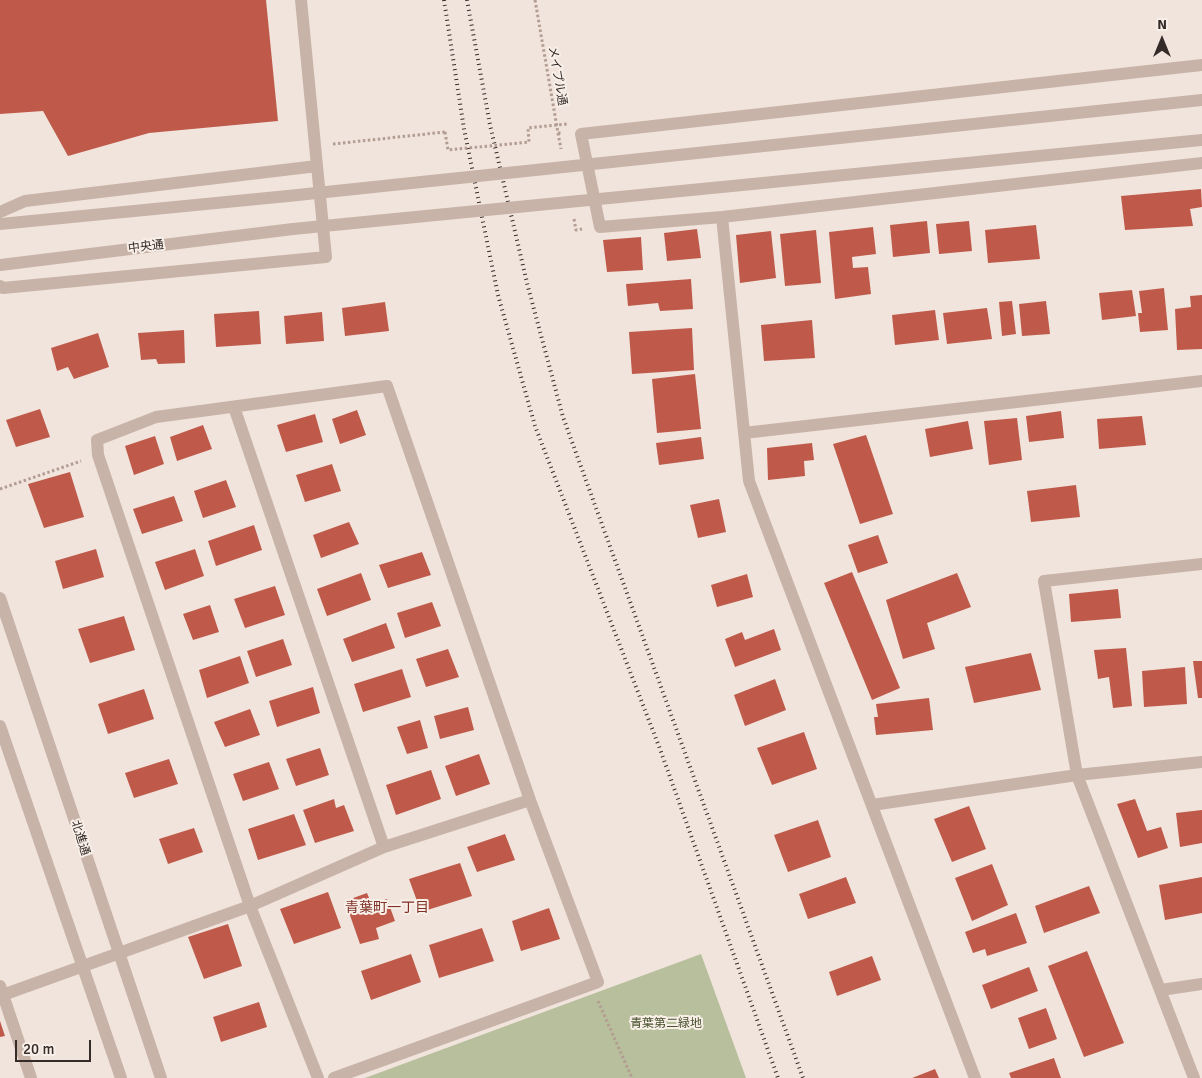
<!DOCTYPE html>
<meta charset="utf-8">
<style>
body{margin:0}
#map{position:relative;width:1202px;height:1078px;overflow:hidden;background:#f0e4dc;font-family:Signika,sans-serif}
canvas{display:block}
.north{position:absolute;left:1137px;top:15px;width:50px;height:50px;-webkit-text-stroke:4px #f8efe8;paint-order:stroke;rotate:0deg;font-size:14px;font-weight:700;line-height:20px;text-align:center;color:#352b28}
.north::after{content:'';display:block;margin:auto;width:18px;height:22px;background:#352b28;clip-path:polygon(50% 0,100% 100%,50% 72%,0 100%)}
.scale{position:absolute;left:15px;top:1040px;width:76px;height:22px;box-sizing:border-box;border:2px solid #352b28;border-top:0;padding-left:6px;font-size:15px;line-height:18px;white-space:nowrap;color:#352b28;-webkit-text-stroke:4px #f8efe8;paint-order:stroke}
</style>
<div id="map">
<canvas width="1202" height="1078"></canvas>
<div class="north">N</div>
<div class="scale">20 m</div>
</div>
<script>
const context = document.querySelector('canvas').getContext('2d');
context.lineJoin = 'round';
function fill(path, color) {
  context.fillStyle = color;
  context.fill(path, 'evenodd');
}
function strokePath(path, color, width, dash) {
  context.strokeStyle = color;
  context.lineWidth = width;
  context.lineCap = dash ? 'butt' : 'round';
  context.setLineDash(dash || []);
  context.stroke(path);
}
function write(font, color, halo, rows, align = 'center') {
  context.font = font + ' Signika,"Noto Sans JP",sans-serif';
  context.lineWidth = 4;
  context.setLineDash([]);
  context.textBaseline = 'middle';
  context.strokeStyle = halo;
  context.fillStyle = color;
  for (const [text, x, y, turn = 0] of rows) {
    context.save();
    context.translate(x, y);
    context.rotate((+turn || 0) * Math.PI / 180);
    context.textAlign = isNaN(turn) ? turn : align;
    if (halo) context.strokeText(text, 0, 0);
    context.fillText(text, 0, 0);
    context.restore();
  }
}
const green = new Path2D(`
 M701 954 746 1078H365Z`);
const building = new Path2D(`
 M0 0H266L278 121 149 133 68 156 43 111 0 114Z
 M1201 189 1202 207 1190 209 1193 226 1125 230 1121 196Z
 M927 221 930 253 893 257 890 225Z
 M969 221 972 251 939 254 936 224Z
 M1036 225 1040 259 988 263 985 230Z
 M873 227 876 254 852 257 853 268 868 267 871 294 835 299 829 232Z
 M697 229 701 258 667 261 664 233Z
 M816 230 821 283 785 286 780 234Z
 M771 231 776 278 740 283 736 235Z
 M641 237 643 270 607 272 603 240Z
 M691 279 693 309 660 311 658 303 628 306 626 284Z
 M1164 288 1168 330 1140 332 1138 313H1142L1139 291Z
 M1132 290 1136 316 1102 320 1099 293Z
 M1202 295V349L1177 350 1175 309 1191 307 1190 296Z
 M1012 301 1016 334 1002 336 999 302Z
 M1046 301 1050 334 1022 336 1019 304Z
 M385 302 389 331 345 336 342 308Z
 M987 308 992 339 947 344 943 313Z
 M935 310 939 340 895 345 892 315Z
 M259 311 261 344 216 347 214 314Z
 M322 312 324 341 286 344 284 316Z
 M812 320 815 358 764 361 761 325Z
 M692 328 694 370 632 374 629 332Z
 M184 330 185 363 158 364 156 359 141 360 138 333Z
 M98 333 109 367 74 379 68 367 57 371 51 348Z
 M695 374 701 429 657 433 652 379Z
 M40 409 50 437 16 447 6 420Z
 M357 410 366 435 340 444 332 419Z
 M1061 411 1064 438 1029 442 1026 416Z
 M315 414 323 442 286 452 277 425Z
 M1142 416 1146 445 1099 449 1097 419Z
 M1017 418 1022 460 989 465 984 421Z
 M968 421 973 449 930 457 925 429Z
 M203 425 212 449 177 461 170 437Z
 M866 435 893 514 860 524 833 444Z
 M155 436 164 464 134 475 125 446Z
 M701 437 704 459 659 465 656 443Z
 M812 443 814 460 804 461 805 476 768 480 767 448Z
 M332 464 341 491 305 502 296 475Z
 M70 472 84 517 44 528 28 484Z
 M226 480 236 507 203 518 194 491Z
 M1076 485 1080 517 1031 522 1027 491Z
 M174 496 183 521 142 534 133 509Z
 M719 499 726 532 698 538 690 505Z
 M349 522 359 544 321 558 313 535Z
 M254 525 262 550 216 566 208 541Z
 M878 535 888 563 858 573 848 545Z
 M96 549 104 577 63 589 55 561Z
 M195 549 204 576 165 590 155 562Z
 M422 552 431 575 388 588 379 565Z
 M852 572 900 688 872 700 824 583Z
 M361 573 371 600 327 616 317 589Z
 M957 573 971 607 927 623 935 649 903 659 886 600Z
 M747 574 753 597 717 607 711 585Z
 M275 586 285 615 245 628 234 599Z
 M1118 589 1121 618 1071 622 1069 594Z
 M432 602 441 626 405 638 397 613Z
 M210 605 219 632 193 640 183 614Z
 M124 616 135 650 90 663 78 629Z
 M386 623 395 648 352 662 343 639Z
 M774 629 781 650 735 667 725 639 742 632 745 640Z
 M283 639 292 665 256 677 247 651Z
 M1126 648 1132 706 1113 708 1109 677 1098 679 1094 650Z
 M448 649 459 677 426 687 416 659Z
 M1031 653 1041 690 974 703 965 667Z
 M240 656 249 683 207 698 199 670Z
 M1193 661H1202V698H1198Z
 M1185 667 1187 704 1144 707 1142 671Z
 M402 669 411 697 363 712 354 684Z
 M775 679 786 710 745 726 734 695Z
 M313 687 320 713 277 727 269 701Z
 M144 689 154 719 108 734 98 704Z
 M929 698 933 730 876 735 874 717H878L876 704Z
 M468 707 474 730 440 739 434 716Z
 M250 709 260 735 225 747 214 722Z
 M420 720 428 748 407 754 397 727Z
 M804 732 817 769 772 785 757 748Z
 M320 748 329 775 296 786 286 759Z
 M479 754 490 784 456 796 445 766Z
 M169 759 178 784 134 798 125 773Z
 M269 762 279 789 243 801 233 774Z
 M431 770 441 799 396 815 386 785Z
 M334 799 336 808 344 805 354 831 315 843 303 810Z
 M1135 799 1147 831 1161 827 1168 848 1138 858 1117 804Z
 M969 806 986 849 952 862 934 819Z
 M1202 810V843L1180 847 1176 813Z
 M294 814 306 845 258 860 248 829Z
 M818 820 831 857 788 872 774 835Z
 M194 828 203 852 168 864 159 839Z
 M505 834 515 860 477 872 467 847Z
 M460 863 472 896 421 912 409 879Z
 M992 864 1008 905 972 921 955 878Z
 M846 877 856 903 808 919 799 894Z
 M1202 877V913L1165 920 1159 885Z
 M1089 886 1100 913 1044 933 1035 906Z
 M328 892 341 928 294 944 280 909Z
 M367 893 372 905 387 899 395 921 376 928 379 939 360 944 345 901Z
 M549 908 560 939 521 951 512 921Z
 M1016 913 1027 943 987 956 985 949 973 953 965 932Z
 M228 924 242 966 204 979 188 937Z
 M482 928 494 961 439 978 429 945Z
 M1087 951 1124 1043 1084 1057 1048 966Z
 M411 954 421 982 371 1000 361 971Z
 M872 956 881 980 837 996 829 972Z
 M1029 967 1038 991 991 1009 982 985Z
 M259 1002 267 1027 221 1042 213 1017Z
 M1046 1008 1057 1039 1029 1049 1018 1018Z
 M0 1021 5 1036 0 1037Z
 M1054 1058 1061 1078H1011L1009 1073Z
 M935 1069 939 1078H912Z`);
const path = new Path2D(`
 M535 0 558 133H563
 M558 133 561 149
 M333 144 445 132
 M574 219 576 230 582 229
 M0 489 81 461
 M598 1001 632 1078`);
const minor = new Path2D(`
 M301 0 317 166
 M1202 65 581 134 600 227 722 217 1202 163
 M0 212 25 201 317 166 326 257 3 288 0 286
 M722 217 749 481 975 1078
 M234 407 384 847
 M744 433 1202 381
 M872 805 1077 775 1202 762
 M0 986 31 1078
 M1161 990 1202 984
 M0 996 250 906 384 847 530 800
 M318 1078 250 906 98 455 97 440 156 417 387 386 530 800 598 982 334 1078
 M1194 1078 1077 775 1044 581 1202 564`);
const tertiary = new Path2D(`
 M0 224 288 196
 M0 265 293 229
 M0 598 161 1078
 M0 726 121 1078`);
const rail = new Path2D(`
 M444 0 464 129 498 295 535 426 660 749 778 1078
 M467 0 490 125 528 287 563 417 803 1078`);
const pathBridge = new Path2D(`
 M445 132 448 150 529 142 528 128 567 124`);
const tertiaryBridge = new Path2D(`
 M288 196 1202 100
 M293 229 1202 140`);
const streetNames = [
 ["メイプル通",557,76,80],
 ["中央通",146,247,-7],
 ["北進通",80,838,72]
];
const parkNames = [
 ["青葉第二緑地",666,1024]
];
const neighbourhoodNames = [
 ["青葉町一丁目",387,908]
];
fill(green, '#b7bf9c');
fill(building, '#bf5a4b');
strokePath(path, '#b39d93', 3, [2.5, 2.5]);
strokePath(minor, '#c8b3a8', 12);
strokePath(tertiary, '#c8b3a8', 12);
strokePath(rail, '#352b28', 4, [1, 4]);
strokePath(pathBridge, '#b39d93', 3, [2.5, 2.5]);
strokePath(tertiaryBridge, '#c8b3a8', 12);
write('12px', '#352b28', '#f8efe8', streetNames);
write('12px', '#49522d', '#f8efe8', parkNames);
write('14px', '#7f3126', '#f8efe8', neighbourhoodNames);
</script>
